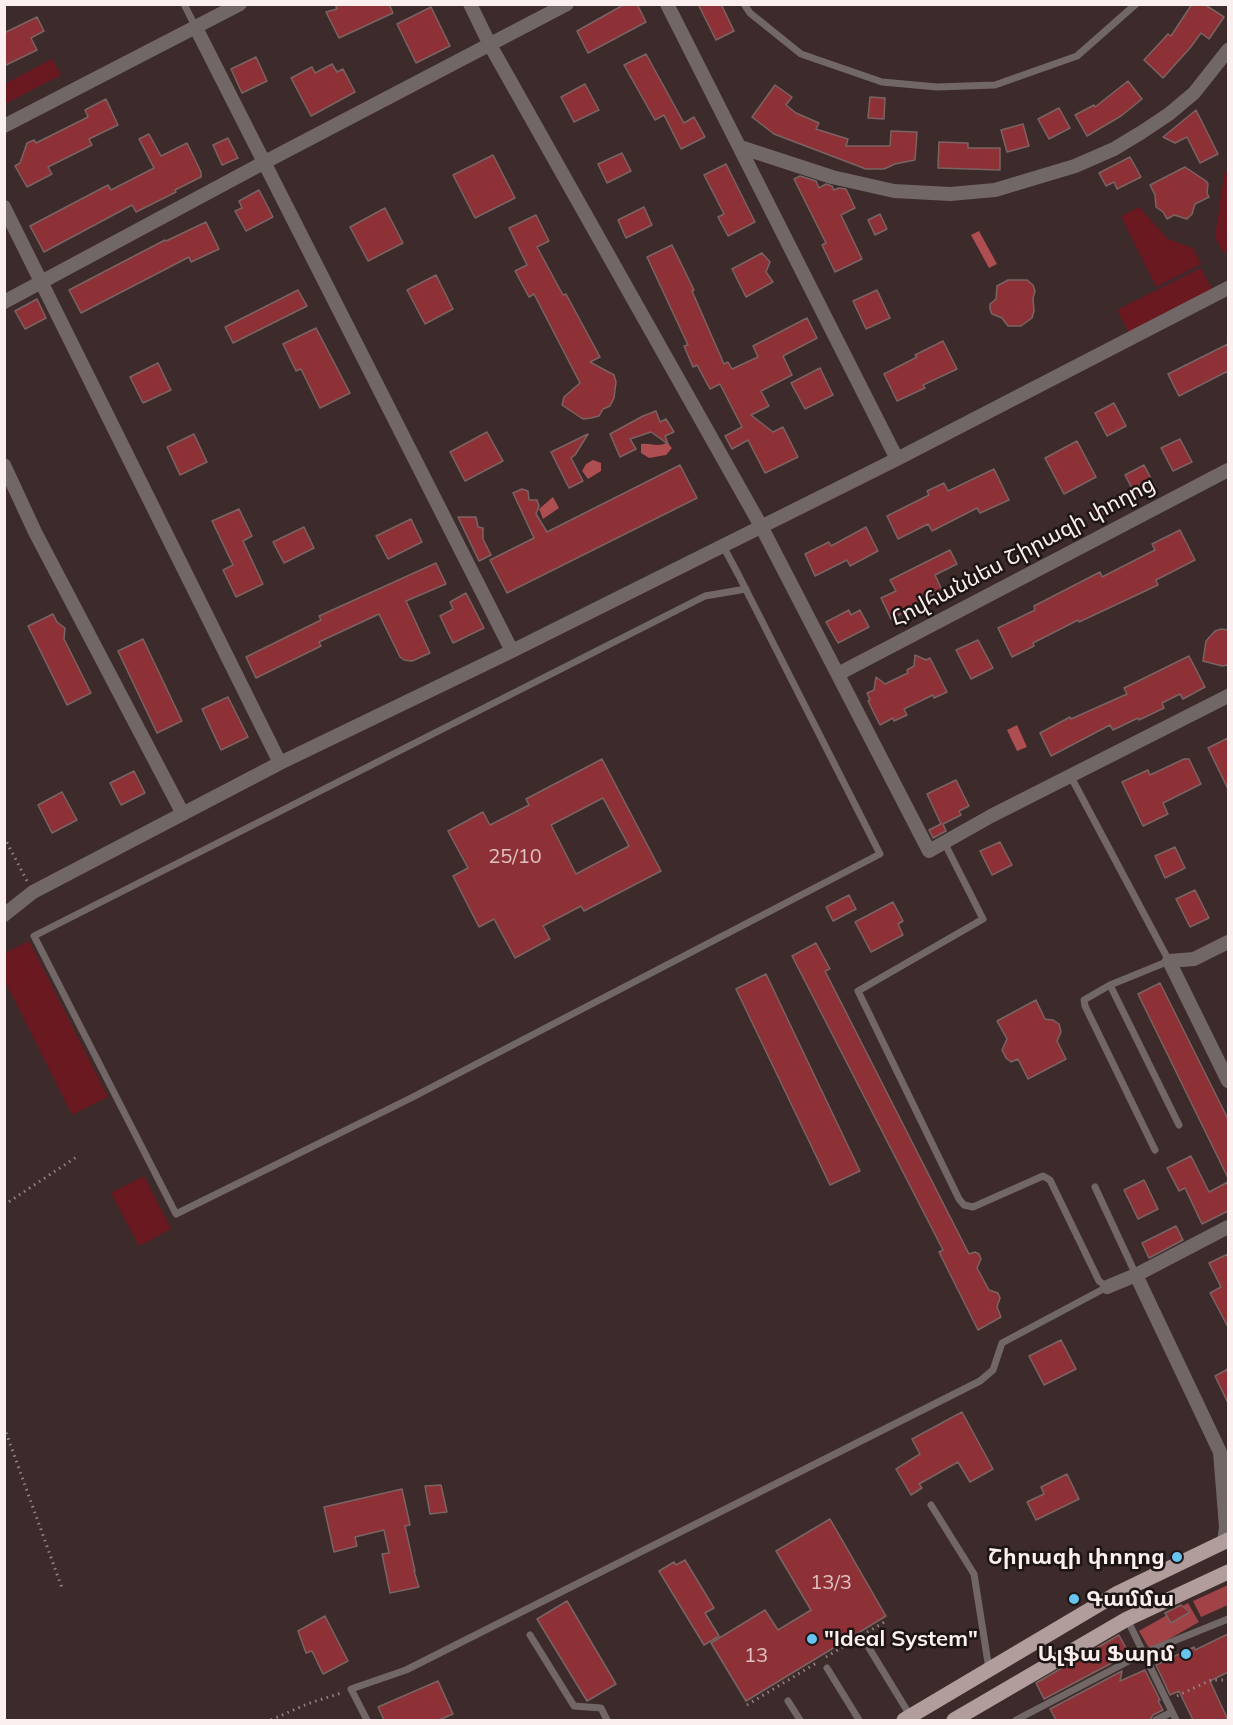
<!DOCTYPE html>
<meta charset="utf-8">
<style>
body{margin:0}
#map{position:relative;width:1233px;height:1725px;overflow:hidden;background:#3d2a2a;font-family:Mulish,sans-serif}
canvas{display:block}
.frame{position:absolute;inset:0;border:6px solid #fcefef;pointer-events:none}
</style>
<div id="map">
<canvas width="1233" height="1725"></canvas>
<div class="frame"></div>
</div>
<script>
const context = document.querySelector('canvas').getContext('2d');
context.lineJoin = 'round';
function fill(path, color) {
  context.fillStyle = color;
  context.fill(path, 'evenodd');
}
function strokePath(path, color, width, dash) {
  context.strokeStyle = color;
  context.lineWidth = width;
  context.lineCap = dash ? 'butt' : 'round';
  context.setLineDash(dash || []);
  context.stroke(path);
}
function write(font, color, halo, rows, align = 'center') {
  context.font = font + ' Mulish,"Noto Sans Armenian",sans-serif';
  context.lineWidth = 5;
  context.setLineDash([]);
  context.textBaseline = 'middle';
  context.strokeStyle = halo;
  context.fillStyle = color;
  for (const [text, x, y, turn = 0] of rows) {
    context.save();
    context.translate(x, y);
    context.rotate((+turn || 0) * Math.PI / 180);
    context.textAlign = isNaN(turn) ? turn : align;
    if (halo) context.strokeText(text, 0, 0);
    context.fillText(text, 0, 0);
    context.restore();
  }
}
const green = new Path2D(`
 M52 59 61 75 5 104V84Z
 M1225 169 1228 176V251L1223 253 1215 237Z
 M1139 207 1168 239 1193 248 1201 264 1156 287 1121 216Z
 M1201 268 1213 291 1129 333 1117 310Z
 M29 941 108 1097 72 1115 5 981V953Z
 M144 1176 171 1229 139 1246 111 1193Z`);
const forest = new Path2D(`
 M1228 1585V1605L1201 1617 1193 1601Z
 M1188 1603 1199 1622 1150 1650 1139 1631Z`);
const water = new Path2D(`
 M979 231 997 264 989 268 971 235Z
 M667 442 672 448 666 455 649 458 641 453V444C650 443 660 448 667 442Z
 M593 460 601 463V471L588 479 582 471 586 464Z
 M553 497 559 508 543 519 539 509Z
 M1109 501 1114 510 1091 521 1086 511Z
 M1017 725 1027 747 1017 751 1007 730Z`);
const building = new Path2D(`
 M335 4H389L393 13 339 38 326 12 337 9Z
 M625 4H637L646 22 588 53 577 31Z
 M698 4H721L734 31 716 40Z
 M1192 4H1204L1224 17 1209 39 1201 33 1190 48 1163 78 1144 60 1168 34 1171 36Z
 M431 7 450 46 416 63 397 24Z
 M37 17 44 31 31 38 37 50 4 66V33Z
 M646 54 684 123 694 117 705 137 681 149 664 115 655 120 624 65Z
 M256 57 267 81 242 93 231 69Z
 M332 64 337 72 343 69 355 92 311 116 291 78 312 67 315 73Z
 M1128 81 1142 99 1121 116 1087 136 1075 115 1094 105 1095 107Z
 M585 84 599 110 574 122 561 97Z
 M775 85 792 97 786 105 796 113 819 123 816 129 848 139 846 146H890L891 131 917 132 915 160 895 164 884 169H866L774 134 752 117Z
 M870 97 885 98 884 119 868 118Z
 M106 99 118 125 89 139 92 145 48 167 52 174 27 187 15 166 20 163 27 143 34 140 36 143 88 117 85 110Z
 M1059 108 1070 128 1049 139 1038 119Z
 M1196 110 1218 154 1200 163 1187 137 1175 143 1163 137Z
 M1023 124 1029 146 1007 152 1001 130Z
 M149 134 161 156 187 143 201 172V177L175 190 176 192 136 212 132 205 44 252 30 226 108 185 111 190 154 168 139 139Z
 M228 138 238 158 222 165 213 145Z
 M939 142 968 143V148H1000V170L938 168Z
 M622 153 631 171 607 183 598 164Z
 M493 155 515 198 475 218 453 175Z
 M1130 157 1141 177 1117 189 1114 182 1106 186 1099 173Z
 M726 164 755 222 728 236 718 217 724 214 704 175Z
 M1185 167 1206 181 1208 184 1207 193 1209 197 1195 204 1192 214 1187 219 1174 215 1167 219 1163 212 1156 207 1155 195 1150 185Z
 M800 176 816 181 819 188 826 184 832 186 834 190 839 188 846 189 855 208 841 215 862 259 835 272 822 245 826 243 794 179Z
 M259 190 273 217 246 231 235 211 242 208 239 201Z
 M644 207 652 225 626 238 618 220Z
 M385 208 403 243 368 261 350 227Z
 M880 214 887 229 875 235 868 220Z
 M536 215 549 241 537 247 563 295 566 294 600 357 590 362 614 375 616 382 614 398 610 406 603 409 599 416 591 418 583 419 562 405 564 397 580 383 534 294 529 297 515 271 527 265 509 228Z
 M206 222 219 249 191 262 189 257 81 313 69 290 165 240 166 241Z
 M672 245 694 290 692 291 724 364 728 362 732 369 758 357 753 346 807 318 817 338 783 356 792 375 761 391 769 406 751 415 773 432 783 427 798 457 765 473 748 440 732 449 725 436 742 427 720 384 710 389 697 365 693 367 684 346 688 345 647 257Z
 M762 253 770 262 766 272 773 282 746 297 732 269Z
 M436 275 453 309 425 324 407 290Z
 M1008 280H1027L1033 285 1035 291 1033 298 1034 311 1032 318 1021 326H1008L1002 318 992 314 990 309V304L996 299 997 286Z
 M298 290 307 306 233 343 225 327Z
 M877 290 890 318 866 329 853 301Z
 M37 299 46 318 25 329 15 311Z
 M316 328 350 393 320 408 301 369 296 371 283 344Z
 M943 341 957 369 923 385 925 388 897 401 884 374 917 357 915 355Z
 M1228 344V371L1179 396 1168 374Z
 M158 363 171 390 143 403 130 377Z
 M820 368 833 395 805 409 791 383Z
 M1114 403 1126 426 1107 436 1095 413Z
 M656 411 660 422 666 419 674 432 665 436 668 444 651 432 630 439 636 449 620 457 610 434 643 416Z
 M487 432 503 461 465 481 450 452Z
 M194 434 207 462 180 475 167 447Z
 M588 434 575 455 571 458 583 481 569 488 551 452Z
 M1180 439 1192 462 1173 471 1161 448Z
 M1077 441 1096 477 1064 494 1045 458Z
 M680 465 697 498 507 593 490 560 534 538 513 493 522 489 528 491 529 500H537L539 506 536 514 547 532Z
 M1144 465 1156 488 1137 498 1125 475Z
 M994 469 1009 500 980 513 977 508 932 531 928 524 898 539 887 516 929 495 927 491 944 483 948 491Z
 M239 509 252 536 243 541 263 584 236 597 223 570 233 565 212 521Z
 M458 517H476L478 527 483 528V539L491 555 479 561Z
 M411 519 422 542 388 559 376 536Z
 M304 527 314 548 284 563 273 542Z
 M866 527 878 551 850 566 847 560 815 576 805 554 829 542 831 546Z
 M1180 530 1195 560 1156 580 1158 585 1079 622 1078 620 1033 643 1034 646 1012 657 998 628 1035 610 1034 606 1100 572 1102 577 1155 550 1152 544Z
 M950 550 957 564 935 575 942 590 912 605 913 608 891 619 881 598 896 591 890 580Z
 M436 563 446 584 406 601 430 653 412 661 404 660 400 657 379 614 319 642 321 646 256 678 246 657 321 620 319 616Z
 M466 593 484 628 453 643 440 616 453 609 450 602Z
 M849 610 851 615 860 610 869 627 838 643 826 622Z
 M53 614 57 622 65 628 64 639 91 693 67 705 28 626Z
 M1221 629 1228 630V665L1222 666 1203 661 1206 641 1215 631Z
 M143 639 182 721 157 733 118 651Z
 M978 640 993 668 971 679 956 650Z
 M915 655 926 660 930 658 947 692 934 698 933 695 904 709 907 715 894 721 893 718 880 725 868 701 870 700 867 693 874 690 876 677 885 684 908 673 907 670 914 666Z
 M1189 656 1205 687 1183 699 1180 694 1162 703 1164 708 1139 720 1138 718 1113 730 1110 725 1051 756 1040 733 1070 717 1071 719 1127 694 1124 688Z
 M228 697 248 737 221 750 202 709Z
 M1228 738V789L1208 748Z
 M602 759 661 871 584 911 581 906 543 926 550 939 515 958 494 919 479 927 453 876 468 868 448 831 483 812 490 825 529 805 526 799ZM603 798 629 846 576 874 551 825Z
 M1184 759H1189L1201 784 1163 803 1168 814 1143 826 1122 782 1148 770 1150 775Z
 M134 771 145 793 121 805 110 783Z
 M956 780 969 806 959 811 961 815 943 824 946 831 933 838 929 830 941 824 927 794Z
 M62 792 77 820 52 833 38 805Z
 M1000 842 1012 865 992 875 980 851Z
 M1175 847 1185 868 1165 878 1155 856Z
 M1195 890 1209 918 1190 927 1176 899Z
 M849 895 856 909 833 921 826 907Z
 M893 902 903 921 898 924 903 935 871 952 855 922Z
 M816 943 830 969 825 971 969 1254 975 1252 979 1254 981 1259 977 1268 989 1290 998 1293 1000 1298 997 1307 1001 1317 978 1330 939 1252 943 1250 792 956Z
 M766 974 860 1171 830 1185 736 989Z
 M1160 983 1228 1119V1178L1138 994Z
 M1036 1000 1045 1019 1053 1020 1059 1024 1061 1032 1057 1041 1066 1059 1028 1079 1018 1059 1011 1062 1006 1058 1002 1050 1007 1039 997 1021Z
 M1191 1156 1209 1192 1228 1182V1211L1202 1224 1185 1188 1179 1191 1167 1168Z
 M1144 1180 1158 1209 1138 1219 1124 1190Z
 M1176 1226 1183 1240 1149 1258 1142 1243Z
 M1228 1254V1327L1210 1293 1221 1287 1209 1263Z
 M1061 1340 1076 1369 1044 1385 1029 1356Z
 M1228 1369V1403L1215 1376Z
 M962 1412 993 1469 970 1482 958 1462 919 1484 922 1488 911 1495 896 1469 920 1454 912 1439Z
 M1067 1474 1079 1499 1036 1520 1027 1502 1044 1494 1041 1487Z
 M441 1485 447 1512 430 1514 425 1486Z
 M402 1489 410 1525 405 1526 415 1571H414L419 1587 390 1593 382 1554 389 1553 384 1530 355 1537 357 1546 334 1552 324 1507Z
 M830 1519 886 1616 746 1701 711 1643 765 1610 778 1630 811 1610 776 1551Z
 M685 1560 714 1608 705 1613 719 1636 704 1645 659 1571 674 1562 676 1565Z
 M567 1601 616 1684 587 1701 537 1619Z
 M1181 1605 1190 1612 1171 1623 1165 1613Z
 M325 1616 348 1661 323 1674 312 1651 306 1653 298 1631Z
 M1228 1634V1672L1210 1681 1228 1720H1193L1179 1691 1170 1695 1156 1665 1194 1647 1195 1650Z
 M1119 1635 1127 1650 1125 1656 1044 1699 1036 1683Z
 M1145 1670 1160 1700 1158 1701 1163 1710 1153 1715 1150 1720H1056L1050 1709 1122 1671 1120 1681Z
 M438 1681 453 1714 439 1720H384L378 1707Z`);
const path = new Path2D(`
 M4 837 27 881
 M4 1205 78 1156
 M4 1427 62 1588
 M826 1657 886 1621
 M1177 1696 1211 1680H1228
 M747 1705 818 1662
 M271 1720 307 1704 341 1693`);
const lane = new Path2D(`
 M184 4 196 28
 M744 4 750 13 801 54 882 82 937 87 995 85 1077 56 1136 4
 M723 546 738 574 880 854 411 1098 176 1214 34 936 705 596 746 589
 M1071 777 1169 961 1110 985 1084 1000 1085 1006 1155 1150
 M1110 985 1179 1125
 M1095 1187 1136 1275
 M931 1505 974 1574 989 1669
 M1127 1619 1176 1720
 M530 1635 574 1706 601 1708 607 1720
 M869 1648 911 1717
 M827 1668 859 1720
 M788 1701 800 1720
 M367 1720 351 1689 406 1670 980 1381 993 1370 1002 1343 1107 1287 1099 1281 1050 1180 1043 1176 973 1207 964 1205 959 1199 858 991 983 919 944 842
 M1016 1720 1144 1653 1228 1619
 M1156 1720 1172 1712`);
const street = new Path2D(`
 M470 4 490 45 761 526 929 851 991 816 1228 696
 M667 4 897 459
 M196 28 512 651
 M4 126 240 4
 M740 147 832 177 894 191 950 194 995 190 1075 166 1114 149 1142 132 1169 114 1194 93 1228 50
 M4 207 280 763
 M4 302 263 163 567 4
 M4 465 35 532 183 814
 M838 674 1228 470
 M4 915 33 892 280 763 512 651 897 459 1228 288
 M1228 942 1194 959 1169 961 1228 1081
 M1136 1275 1220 1452 1226 1527 1224 1542
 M1107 1287 1136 1275 1228 1227`);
const primary = new Path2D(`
 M904 1720 1118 1593 1228 1540
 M954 1720 1127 1619 1228 1572`);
const markers = [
 [1177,1557,6,"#66c4ef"],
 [1074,1599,6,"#66c4ef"],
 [812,1639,6,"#66c4ef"],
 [1186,1654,6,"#66c4ef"]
];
const numberNames = [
 ["25/10",515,857],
 ["13/3",831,1583],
 ["13",756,1656]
];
const streetNames = [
 ["Հովհաննես Շիրազի փողոց",1023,552,-28]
];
const poiNames = [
 ["Շիրազի փողոց",1165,1557],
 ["Գամմա",1086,1599,"left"],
 ["\"Ideal System\"",824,1639,"left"],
 ["Ալֆա Ֆարմ",1174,1654]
];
fill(green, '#6a1921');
fill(forest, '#a14247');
fill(water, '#ae4e51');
fill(building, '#8e3137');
strokePath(building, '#796463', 1.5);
strokePath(path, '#938383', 3, [1.5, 4.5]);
strokePath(lane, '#716766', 7);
strokePath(street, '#716766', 14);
strokePath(primary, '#b19d9c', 15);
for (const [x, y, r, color] of markers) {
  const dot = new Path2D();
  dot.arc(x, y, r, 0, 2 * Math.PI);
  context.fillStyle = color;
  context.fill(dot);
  strokePath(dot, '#1e1515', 2);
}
write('20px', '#e0c0c1', null, numberNames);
write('22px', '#fcefef', '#1e1515', streetNames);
write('bold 22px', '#fcefef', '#1e1515', poiNames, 'right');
</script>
